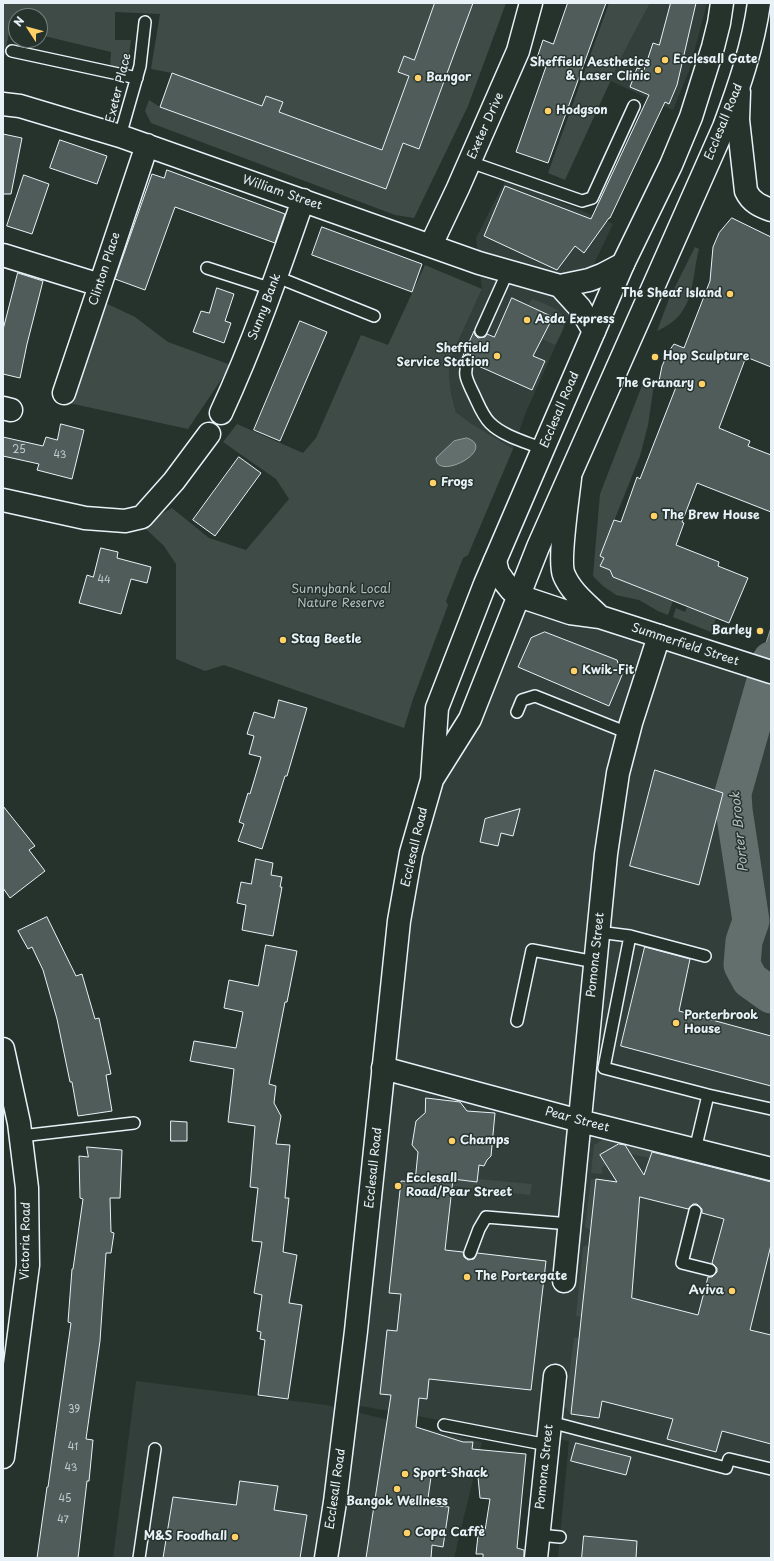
<!DOCTYPE html>
<meta charset="utf-8">
<style>
body{margin:0}
#map{position:relative;width:774px;height:1561px;overflow:hidden;background:#26332d;font-family:"Playpen Sans",sans-serif}
canvas{display:block}
.frame{position:absolute;inset:0;border:4px solid #e8f1f8;pointer-events:none}
.north{position:absolute;left:8px;top:8px;width:40px;height:40px;box-sizing:border-box;background:#26332d;border:1px solid #747f7e;border-radius:50%;rotate:306deg;font-size:11px;font-weight:700;line-height:16px;text-align:center;color:#e8f1f8}
.north::after{content:'';display:block;margin:auto;width:14px;height:18px;background:#ffd166;clip-path:polygon(50% 0,100% 100%,50% 72%,0 100%)}
</style>
<div id="map">
<canvas width="774" height="1561"></canvas>
<div class="frame"></div>
<div class="north">N</div>
</div>
<script>
const context = document.querySelector('canvas').getContext('2d');
context.lineJoin = 'round';
function fill(path, color) {
  context.fillStyle = color;
  context.fill(path, 'evenodd');
}
function strokePath(path, color, width, dash) {
  context.strokeStyle = color;
  context.lineWidth = width;
  context.lineCap = dash ? 'butt' : 'round';
  context.setLineDash(dash || []);
  context.stroke(path);
}
function write(font, color, halo, rows, align = 'center') {
  context.font = font + ' "Playpen Sans",sans-serif';
  context.lineWidth = 3;
  context.setLineDash([]);
  context.textBaseline = 'middle';
  context.strokeStyle = halo;
  context.fillStyle = color;
  for (const [text, x, y, turn = 0] of rows) {
    context.save();
    context.translate(x, y);
    context.rotate((+turn || 0) * Math.PI / 180);
    context.textAlign = isNaN(turn) ? turn : align;
    if (halo) context.strokeText(text, 0, 0);
    context.fillText(text, 0, 0);
    context.restore();
  }
}
const built = new Path2D(`
 M650 3H707L689 71 673 110 611 81 622 56Z
 M506 179 613 224 563 329 526 412 513 449 469 422 456 412 451 393 449 374 451 357 482 289 476 238Z
 M519 596 771 672V1558H558L569 1441 473 1426 350 1404 411 853Z
 M136 1381 326 1405 482 1442 454 1558H113Z`);
const green = new Path2D(`
 M3 3H435L414 60 404 56 398 71 409 76 382 150 279 112 282 102 266 96 262 106 172 73 151 69 160 14 115 12V40H131L128 63 122 69 110 67 111 52 40 35V16H16V29L10 28 3 63Z
 M473 3H506L468 106 414 218 395 215 151 123 145 111 149 100 160 107 386 189 403 143 419 149Z
 M609 3H650L622 56 565 180 548 173Z
 M695 247 699 249C690 283 697 313 657 331L669 299Z
 M425 265 482 289 451 357 449 374 451 393 456 412 469 422 513 449 468 555 463 558 446 601 448 605 413 699 404 728 224 665 205 671 176 659V564L164 546 147 530 139 526 172 508 209 538 246 550 289 499 276 479 223 442 237 424 303 453 316 438 361 335 388 345Z
 M532 299C543 304 566 308 564 325 563 332 558 339 555 345L542 339 553 317 528 305Z
 M101 301 135 317 168 342 231 365 188 429 69 403Z
 M643 383 654 384 648 425 640 456 600 556 604 558 600 566 610 570 613 577 673 601 668 615 658 611 639 600 616 595 603 586 593 576 600 494Z
 M687 607 716 618 711 632 673 617 676 608 685 612Z
 M612 1138 653 1149 650 1158 630 1154 623 1141 601 1155 606 1165 601 1168 603 1172 600 1174 591 1173 594 1145 602 1140Z
 M419 1176 474 1181 478 1179 532 1184 530 1195 418 1182Z
 M591 1179H596L590 1230 585 1227Z
 M585 1246H589L581 1317 576 1316 583 1247Z
 M574 1337 579 1338 571 1414 565 1407Z`);
const water = new Path2D(`
 M467 438C499 449 436 482 436 458L454 441Z
 M771 628V656L763 654Z
 M753 690 771 695 748 775 730 770Z`);
const river = new Path2D(`
 M771 660 733 793 734 810 751 921 744 941 742 965 750 980 771 995`);
const building = new Path2D(`
 M435 3H473L419 149 403 143 386 189 160 107 172 73 262 106 266 96 283 102 279 112 382 150 409 76 398 72 404 56 414 60Z
 M568 3H606L548 163 516 152 548 61 537 58 543 40 553 44Z
 M671 3H696L677 85 669 104 665 102 610 218H609L584 253 575 246 557 270 484 236 505 186 591 219 649 95 630 87 637 68 644 70 653 43 659 45Z
 M3 134 22 138 11 194H3Z
 M60 140 107 156 97 184 50 168Z
 M167 170 285 214 275 243 175 207 145 290 115 279 152 174 164 178Z
 M24 175 49 184 32 234 7 226Z
 M732 218 771 237V367L746 357 719 428 750 441 748 446 771 455V512L697 483 682 522 684 523 676 545 719 562 718 566 748 578 729 623 613 577 610 570 600 566 604 558 600 556 614 520 621 522 637 477 640 479 676 387 659 381 662 366 669 351 674 344 684 348 710 281 713 247 719 233Z
 M322 227 422 264 412 292 312 255Z
 M18 273 43 281 27 344 20 378 3 374V330Z
 M217 288 234 294 225 321 231 323 224 343 193 332 201 311 209 313Z
 M512 298 553 317 533 356 545 361 532 390 474 364 475 359 470 354H466L462 358 474 331 475 335 478 338 485 337 487 334 494 337Z
 M300 321 327 332 280 441 254 430Z
 M61 424 84 430 72 479 37 470 39 464 3 456V437L43 446 46 437 57 440Z
 M239 457 261 473 215 536 193 520Z
 M101 548 118 552 117 558 151 567 147 583 131 579 121 614 79 603 87 575 93 577Z
 M545 632 617 660 622 675 609 706 518 667 531 638Z
 M279 700 307 708 287 776H285L262 849 238 841 244 824 239 822 248 793 250 794 261 757 249 754 254 736 247 734 254 712 274 718Z
 M655 770 723 793 699 885 630 866Z
 M3 806 35 846 29 850 45 871 10 898 3 888Z
 M520 809 513 836 501 833 498 846 480 842 485 819Z
 M256 859 273 863 271 875 282 877 280 887H282L273 936 242 930 246 905 237 903 241 882 251 884Z
 M47 917 76 976 82 974 95 1019 99 1018 111 1074 106 1075 112 1111 78 1116 72 1082H70L57 1019 43 970 32 947 28 949 18 931Z
 M266 945 297 951 287 1002H285L269 1084 276 1086 274 1103 281 1116 276 1144 290 1145 285 1198H289L283 1252 297 1255 289 1303 302 1305 288 1399 258 1395 265 1340 260 1339 261 1332 257 1331 262 1295 254 1293 262 1242 252 1241 258 1188 250 1187 255 1126 228 1122 234 1069 190 1061 194 1041 236 1048 243 1012 224 1008 229 980 258 986Z
 M645 947 690 959 679 1011 771 1036V1086L621 1046Z
 M426 1098 460 1102 467 1111 495 1113 491 1156 487 1160 484 1166 479 1165 477 1182 453 1179 445 1250 463 1252 464 1257 468 1260 474 1259 477 1253 546 1261 531 1390 429 1379 427 1399 419 1398 416 1427 463 1442H473L472 1449 526 1454 517 1548 524 1550V1558H483V1554H476L478 1535 484 1537 490 1499 480 1498 478 1477 432 1470 427 1505 449 1507 443 1547 432 1545 431 1558H366L391 1395 380 1394 387 1330 397 1331 401 1294 389 1293 401 1181 415 1182 418 1152 412 1145 416 1121 425 1113Z
 M171 1121 187 1122V1141H171Z
 M619 1144 625 1145 644 1175 652 1152 771 1182V1245L750 1330 771 1335V1444L722 1431 716 1452 667 1439 673 1419 602 1401 599 1418 571 1414 596 1179 617 1182 600 1155ZM640 1197 688 1209 693 1204H697L702 1209V1213L724 1219 712 1263 717 1268V1272L712 1277H708L698 1315 632 1298Z
 M87 1147 122 1150 120 1198H110L111 1232 114 1233 111 1253H106L100 1341 86 1439 93 1440 89 1481H87L78 1558H37L47 1487H48L71 1323 68 1322 72 1269H73L83 1199 80 1198 79 1156 88 1157Z
 M576 1443 631 1457 626 1475 571 1461Z
 M240 1481 278 1486 274 1510 307 1515 300 1558H163L173 1497 236 1505Z
 M584 1536 637 1541 636 1558H582Z`);
const lane = new Path2D(`
 M12 51 137 78
 M120 136 140 66 145 22
 M470 162 582 201 592 198 634 106
 M207 268 272 289
 M277 277 374 316
 M481 331 508 271
 M468 361C463 375 467 380 473 393 478 403 482 415 490 423 503 436 526 442 543 449
 M517 712 522 700 535 696 628 733
 M598 932 630 936 705 956
 M630 936 604 1068 708 1095 771 1109
 M517 1021 532 950 595 962
 M21 1136 134 1123
 M695 1150 708 1095
 M695 1211 682 1263 710 1270
 M470 1253 479 1229 486 1217 570 1224
 M550 1422 726 1468 729 1459 771 1469
 M444 1425 548 1445
 M538 1535 560 1537
 M139 1558 155 1449`);
const street = new Path2D(`
 M739 92 738 120 746 191C751 202 760 206 771 210
 M3 104 20 106 120 136 479 263 560 286 589 280 602 275 623 264
 M431 245 458 188 518 51 531 3
 M3 255 100 285
 M560 286 580 308 594 331
 M64 393 147 145
 M3 408 11 410
 M221 413C253 344 278 272 303 200
 M3 500 85 518 125 521 142 517 174 481 209 434
 M3 1049 19 1123 27 1188 28 1265 3 1457
 M383 1068 580 1121 771 1169
 M564 1281 606 854 618 773 631 723 659 636
 M536 1558 555 1376`);
const secondary = new Path2D(`
 M570 478C568 497 558 562 564 575 571 592 587 604 600 617
 M495 561 498 573 503 580 511 590 519 596 570 613 600 617 771 672`);
const primary = new Path2D(`
 M433 778 470 719 538 547 724 127C739 87 753 46 759 3
 M326 1558 335 1502 356 1331 399 921 411 853 432 780 437 708 485 584 543 449 623 264 671 165 691 117 713 47 719 23 722 3`);
const markers = [
 [665,60,4,"#ffd166"],
 [658,70,4,"#ffd166"],
 [418,78,4,"#ffd166"],
 [548,111,4,"#ffd166"],
 [730,294,4,"#ffd166"],
 [527,320,4,"#ffd166"],
 [497,356,4,"#ffd166"],
 [655,357,4,"#ffd166"],
 [702,384,4,"#ffd166"],
 [433,483,4,"#ffd166"],
 [654,516,4,"#ffd166"],
 [760,631,4,"#ffd166"],
 [283,640,4,"#ffd166"],
 [574,671,4,"#ffd166"],
 [676,1023,4,"#ffd166"],
 [452,1141,4,"#ffd166"],
 [398,1186,4,"#ffd166"],
 [467,1277,4,"#ffd166"],
 [732,1291,4,"#ffd166"],
 [405,1474,4,"#ffd166"],
 [397,1489,4,"#ffd166"],
 [407,1533,4,"#ffd166"],
 [235,1537,4,"#ffd166"]
];
const numberNames = [
 ["25",19,450],
 ["43",60,455],
 ["44",104,580],
 ["39",74,1410],
 ["41",73,1447],
 ["43",71,1468],
 ["45",65,1499],
 ["47",63,1520]
];
const poiNames = [
 ["Ecclesall Gate",673,60],
 ["Sheffield Aesthetics",650,63,"right"],
 ["& Laser Clinic",650,77,"right"],
 ["Bangor",426,78],
 ["Hodgson",556,111],
 ["The Sheaf Island",722,294,"right"],
 ["Asda Express",535,320],
 ["Sheffield",489,349,"right"],
 ["Service Station",489,363,"right"],
 ["Hop Sculpture",663,357],
 ["The Granary",694,384,"right"],
 ["Frogs",441,483],
 ["The Brew House",662,516],
 ["Barley",752,631,"right"],
 ["Stag Beetle",291,640],
 ["Kwik-Fit",582,671],
 ["Porterbrook",684,1016],
 ["House",684,1030],
 ["Champs",460,1141],
 ["Ecclesall",406,1179],
 ["Road/Pear Street",406,1193],
 ["The Portergate",475,1277],
 ["Aviva",724,1291,"right"],
 ["Sport Shack",413,1474],
 ["Bangok Wellness",397,1502,"center"],
 ["Copa Caffè",415,1533],
 ["M&S Foodhall",227,1537,"right"]
];
const streetNames = [
 ["Exeter Place",119,88,-76],
 ["Ecclesall Road",724,122,-68],
 ["Exeter Drive",486,126,-66],
 ["William Street",282,193,19],
 ["Clinton Place",105,269,-72],
 ["Sunny Bank",265,307,-69],
 ["Ecclesall Road",560,410,-67],
 ["Summerfield Street",685,645,18],
 ["Ecclesall Road",415,847,-77],
 ["Pomona Street",596,955,-84],
 ["Pear Street",577,1120,15],
 ["Ecclesall Road",374,1168,-84],
 ["Victoria Road",26,1241,-89],
 ["Pomona Street",545,1467,-84],
 ["Ecclesall Road",336,1489,-82]
];
const parkNames = [
 ["Sunnybank Local",341,590],
 ["Nature Reserve",341,604]
];
const waterNames = [
 ["Porter Brook",740,832,-96]
];
fill(built, '#333f3a');
fill(green, '#3e4b47');
fill(water, '#636f6d');
strokePath(water, '#98a3a5', 1);
strokePath(river, '#636f6d', 37);
fill(building, '#505c59');
strokePath(building, '#e8f1f8', 1);
strokePath(lane, '#e8f1f8', 14);
strokePath(street, '#e8f1f8', 25);
strokePath(secondary, '#e8f1f8', 25);
strokePath(primary, '#e8f1f8', 25);
strokePath(lane, '#26332d', 11);
strokePath(street, '#26332d', 22);
strokePath(secondary, '#26332d', 22);
strokePath(primary, '#26332d', 22);
for (const [x, y, r, color] of markers) {
  const dot = new Path2D();
  dot.arc(x, y, r, 0, 2 * Math.PI);
  context.fillStyle = color;
  context.fill(dot);
  strokePath(dot, '#26332d', 1.5);
}
write('10px', '#c2ccd0', null, numberNames);
write('bold 12px', '#e8f1f8', '#26332d', poiNames, 'left');
write('12px', '#e8f1f8', '#26332d', streetNames);
write('12px', '#b5bfc3', '#26332d', parkNames);
write('italic 13px', '#b3bdc0', '#26332d', waterNames);
</script>
